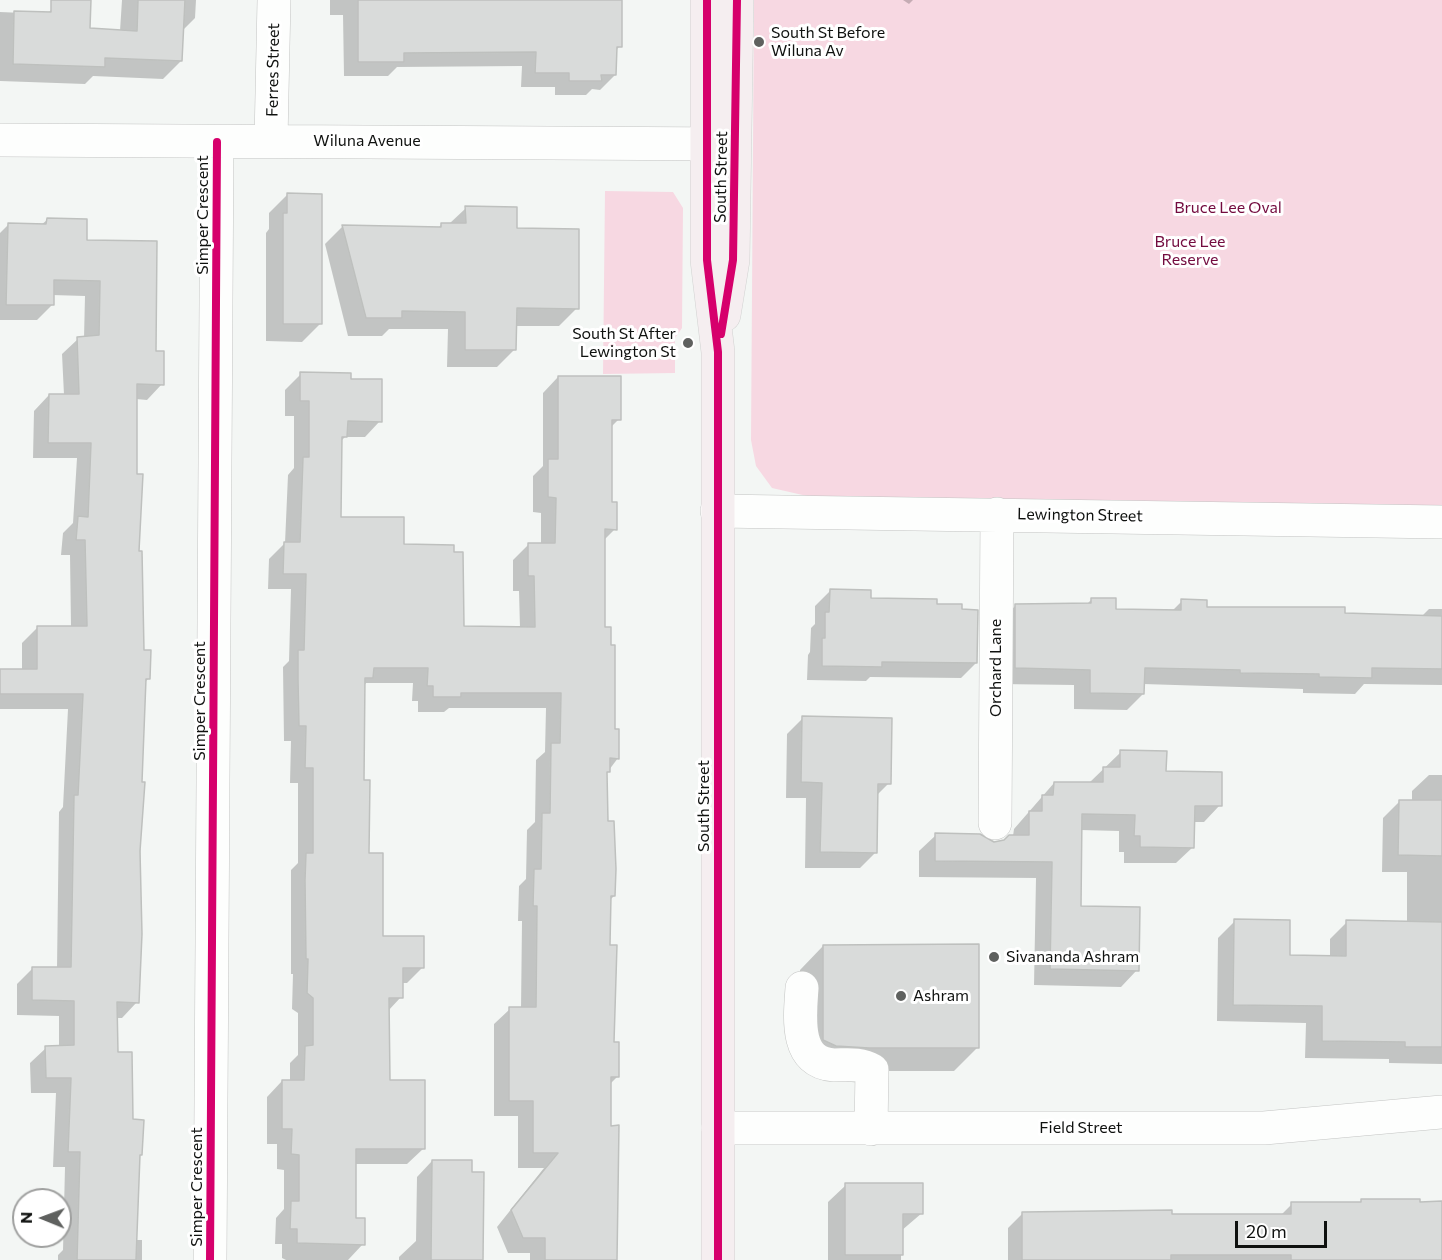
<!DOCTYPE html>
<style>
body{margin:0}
#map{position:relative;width:1442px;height:1260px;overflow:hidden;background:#f3f6f4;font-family:Commissioner,sans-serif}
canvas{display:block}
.north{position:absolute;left:12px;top:1188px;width:60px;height:60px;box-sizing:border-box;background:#fff;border:2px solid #9fa09f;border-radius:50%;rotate:271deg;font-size:16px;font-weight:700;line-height:24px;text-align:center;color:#0f110f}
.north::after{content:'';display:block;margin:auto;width:21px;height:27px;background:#5f615f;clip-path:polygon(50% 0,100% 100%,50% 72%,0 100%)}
.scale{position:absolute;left:1235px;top:1221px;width:92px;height:27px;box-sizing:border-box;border:3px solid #0f110f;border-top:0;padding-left:8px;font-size:18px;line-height:21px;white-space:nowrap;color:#0f110f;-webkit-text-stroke:4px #fff;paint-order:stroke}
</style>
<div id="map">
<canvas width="1442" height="1260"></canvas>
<div class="north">N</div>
<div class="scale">20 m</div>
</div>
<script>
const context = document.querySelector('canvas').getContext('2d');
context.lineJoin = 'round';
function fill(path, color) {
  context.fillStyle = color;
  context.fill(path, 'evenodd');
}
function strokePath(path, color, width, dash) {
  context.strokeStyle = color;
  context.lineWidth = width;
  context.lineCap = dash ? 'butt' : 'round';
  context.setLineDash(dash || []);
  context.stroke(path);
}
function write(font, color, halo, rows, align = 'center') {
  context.font = font + ' Commissioner,sans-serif';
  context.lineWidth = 6;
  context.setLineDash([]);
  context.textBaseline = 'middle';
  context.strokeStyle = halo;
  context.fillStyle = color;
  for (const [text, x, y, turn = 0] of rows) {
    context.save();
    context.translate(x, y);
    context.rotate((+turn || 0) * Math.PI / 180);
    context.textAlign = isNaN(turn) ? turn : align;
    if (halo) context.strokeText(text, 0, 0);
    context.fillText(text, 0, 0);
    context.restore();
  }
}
const green = new Path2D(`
 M754 0H1442V507L807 496 772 488 756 466 751 440Z
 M605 191 673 192 683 208 682 328 675 338V373L603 374Z`);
const shadow = new Path2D(`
 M122 0H196L195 18 182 31 181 61 163 79 93 76 85 84 0 81V12L47 14 52 9 88 30 120 31Z
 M330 0H620V46L615 51V75L600 90 592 89 586 95H555V87H521L522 66 397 67 388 76H344L343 15H330Z
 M903 0H913L909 4Z
 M287 195 320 324 302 342 266 341V233L269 229V213Z
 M466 208 516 230 577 308 559 326H515V349L497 367H447L448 329H389L382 336H348L325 244 343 226 438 228 442 224H449Z
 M47 220 85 241 154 352 162 384 147 400 136 399 137 553 143 652 149 678 144 683 137 1002 122 1018H116V1054L131 1121H142L135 1240H142V1260H58V1255L63 1250 65 1167H53L56 1093H31L30 1063 46 1048 59 1047V1016L17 1015V984L33 968H57L59 812 63 807 68 709H0V670H22V643L38 627H71L70 555H61L63 533 73 523 77 458H33L34 411 49 395H64L62 354 78 339 84 338 85 296 52 295V305L37 320H0V233L8 225H41Z
 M301 374 350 380 380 421 365 437H345L341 441 340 519 403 546 463 628H520L519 591H513V560L528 545H541V513L533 512V476L543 466V393L558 377 619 419 610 428V504L615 529 604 540V628L618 758 606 774V822L614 896 610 900 609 947 612 1043 618 1076 609 1085 616 1260H530V1253H508L497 1227 544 1168H518V1116H494V1024L510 1009H521L522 921H518L519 886 526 879 527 830 535 822 536 760 545 752 546 708H449L444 712H418V701H412L413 683H366L364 686 363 782 367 855 381 937 423 967 407 983H401V997L388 1011V1082L423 1149 407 1164H354V1220L363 1244 348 1260H286L282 1258V1244H275L276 1218 284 1209V1170L277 1169V1144H267V1097L282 1081H290V1063L298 1055V1013L292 1009 293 974H291V870L298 863V783H290L291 741H284L283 667 289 661 291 589H268L269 559 285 543 288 475 294 468V416H285V390Z
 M830 591 870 599 960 611 976 663 961 678 870 677 866 681 807 680 808 655 810 652 811 628 815 624V606Z
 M1091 600 1114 611 1171 612 1182 601 1206 608 1343 615 1421 617 1429 609H1442V685L1364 684 1355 694 1303 693V689L1143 684V694L1127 710 1074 709V685L999 684 1000 622 1016 605 1087 604Z
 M803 718 889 783 876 796 875 853 860 868H805L806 798H786L787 734Z
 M1121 752 1165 773 1220 805 1204 822H1193V847L1176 863H1124V852H1119V831L1080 830 1079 907 1137 970 1121 987 1034 985 1036 878 919 877V851L936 835 994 843 1004 841 1013 836 1014 829 1054 783H1089Z
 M1429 775H1442V1064L1389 1063V1059L1305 1058 1306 1023 1217 1021 1218 938 1235 921 1288 956 1330 957V939L1347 922 1407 923V872H1382L1383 818 1400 801H1412V791Z
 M823 946 978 1047 954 1071H844L800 1064V970Z
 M432 1161 482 1260H399V1257L416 1241 417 1177Z
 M846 1185 922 1213 901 1231V1260H828V1202Z
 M1362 1200 1442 1203V1260H1008V1228L1023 1213 1280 1216 1292 1204H1358Z`);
const building = new Path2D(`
 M51 0H91L90 28 137 31 138 0H185L182 61 105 58V67L13 64 14 11 51 12Z
 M358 0H622V47H617L616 75H601L602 81H569V73H535L536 52 404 53V62H358Z
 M287 193 322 194V324H283V213H287Z
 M465 206 517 207V228L579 229V309L517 308 516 350H465V312L402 311V318H366L342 225 441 227V223H466Z
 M47 218 87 219V240L157 241 156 351H164V385L137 384V474H143L139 551H142L144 650H151L150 679H146L142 782H145L140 851 142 934 139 1003 117 1002 118 1052H132L133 1119 144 1120 142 1155H140L136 1260H77L80 1152H68L71 1078H46L45 1046 74 1045V1001L32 1000V967H71L74 795H78L83 694H0V669H37V626H87L85 540H76L78 516 88 517 91 443H48L49 394H79L77 337 99 335 100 281 54 280V305H6L8 223 46 224Z
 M300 372 351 373V379H382V422L348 421 347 437H342L341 517H404V544L454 545V552H463L464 626 535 627 534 576H528V543H555L556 498 548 497V459H558V376H621V420H612V502H617V530L605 529V627H611V645H615V729H619V759L610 758V772H607L608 821H614L616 869 615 896H611L610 945H617L614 1042H619V1077H611V1126L619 1125 617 1260H545V1238H523L511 1210 558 1153H533V1101H509V1007H536L537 906H533L534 869H541L542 813H550L551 743H560L561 693H461V697H433V686H427L428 668H374L373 678H365L364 780H370L369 853H383V936H424V968H403V998H389L390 1080H425V1149H356V1218H365V1245L297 1243V1229H290L291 1201H299V1155L291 1154 292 1129H282V1080H304L305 1046 313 1045V998L307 993 308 959H306L305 880 306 853H313V768H305L306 726H299L298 680V650H304L306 574H283L284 542H300L303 457H309V401H300Z
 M830 589 871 590V598L937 599V604H962V609L978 610 977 663 882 662V667L822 666V638H825V612H829Z
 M1091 598H1116V609L1181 610V599L1207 600V607H1345V613L1442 616V669L1372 668V678L1319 677V674L1240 673V670L1145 668 1144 694 1090 693V670L1015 668V604L1091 603Z
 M802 716 892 718 891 784H878L877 853 820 852 822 783 801 782Z
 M1120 750 1167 751 1166 771 1222 772V806H1195L1194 848 1140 847V836H1134L1135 815 1082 814 1081 906 1140 907 1139 971 1050 969 1052 862 935 861V833L980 834 994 842 1004 840 1009 835H1029V811H1042V795H1053L1054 782H1103V767H1120Z
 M1399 800H1442V856L1398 855Z
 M1234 919 1290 920V955L1346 956V920L1442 922V1047H1405V1042L1322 1041V1006L1233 1005Z
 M979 944V1048H869L836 1046 823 1040V945Z
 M432 1160H472V1172H484L483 1260H431Z
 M845 1183H923V1214H903V1255H845Z
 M1361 1199H1420V1202L1442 1201V1260H1291V1255H1171V1260H1022V1212L1172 1210V1214H1291V1202H1361Z`);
const minor = new Path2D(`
 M0 140 734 144
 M271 140 274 0
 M717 511 1442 522
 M995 823 997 514
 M802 988C800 1016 794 1063 834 1065 847 1065 860 1063 872 1070L871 1129
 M718 1128H1264L1442 1112
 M210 1260 217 142`);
const major = new Path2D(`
 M707 0V260L718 352V1260
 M724 315 733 260 737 0`);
const cycleway = new Path2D(`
 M707 0V260L718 352V1260
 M721 334 733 260 737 0
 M210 1260 217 142`);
const markers = [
 [759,42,6,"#5f615f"],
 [688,343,6,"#5f615f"],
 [994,957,6,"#5f615f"],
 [901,996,6,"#5f615f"]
];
const poiNames = [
 ["South St Before",771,33],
 ["Wiluna Av",771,51],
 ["South St After",676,334,"right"],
 ["Lewington St",676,352,"right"],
 ["Sivananda Ashram",1006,957],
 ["Ashram",913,996]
];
const streetNames = [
 ["Ferres Street",273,70,-89],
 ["Wiluna Avenue",367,141],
 ["South Street",721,177,-89],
 ["Simper Crescent",203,215,-90],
 ["Lewington Street",1080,515,1],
 ["Orchard Lane",996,668,-90],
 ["Simper Crescent",200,701,-90],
 ["South Street",704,806,-90],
 ["Field Street",1081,1128],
 ["Simper Crescent",197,1187,-90]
];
const parkNames = [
 ["Bruce Lee Oval",1228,208],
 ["Bruce Lee",1190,242],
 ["Reserve",1190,260]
];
fill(green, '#f7d8e2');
fill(shadow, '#0003');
fill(building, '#d9dbda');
strokePath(building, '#bec0be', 1.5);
strokePath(minor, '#c3c4c3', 34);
strokePath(major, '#d0d1d0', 34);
strokePath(minor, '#fdfefd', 33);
strokePath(major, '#f5eef0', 33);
strokePath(cycleway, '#d6006c', 8);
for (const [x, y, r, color] of markers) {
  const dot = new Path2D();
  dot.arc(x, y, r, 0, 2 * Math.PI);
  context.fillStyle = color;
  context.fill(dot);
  strokePath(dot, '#fff', 2);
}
write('16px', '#0f110f', '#fff', poiNames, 'left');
write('16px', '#0f110f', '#fff', streetNames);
write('16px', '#730b3f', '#fff', parkNames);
</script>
